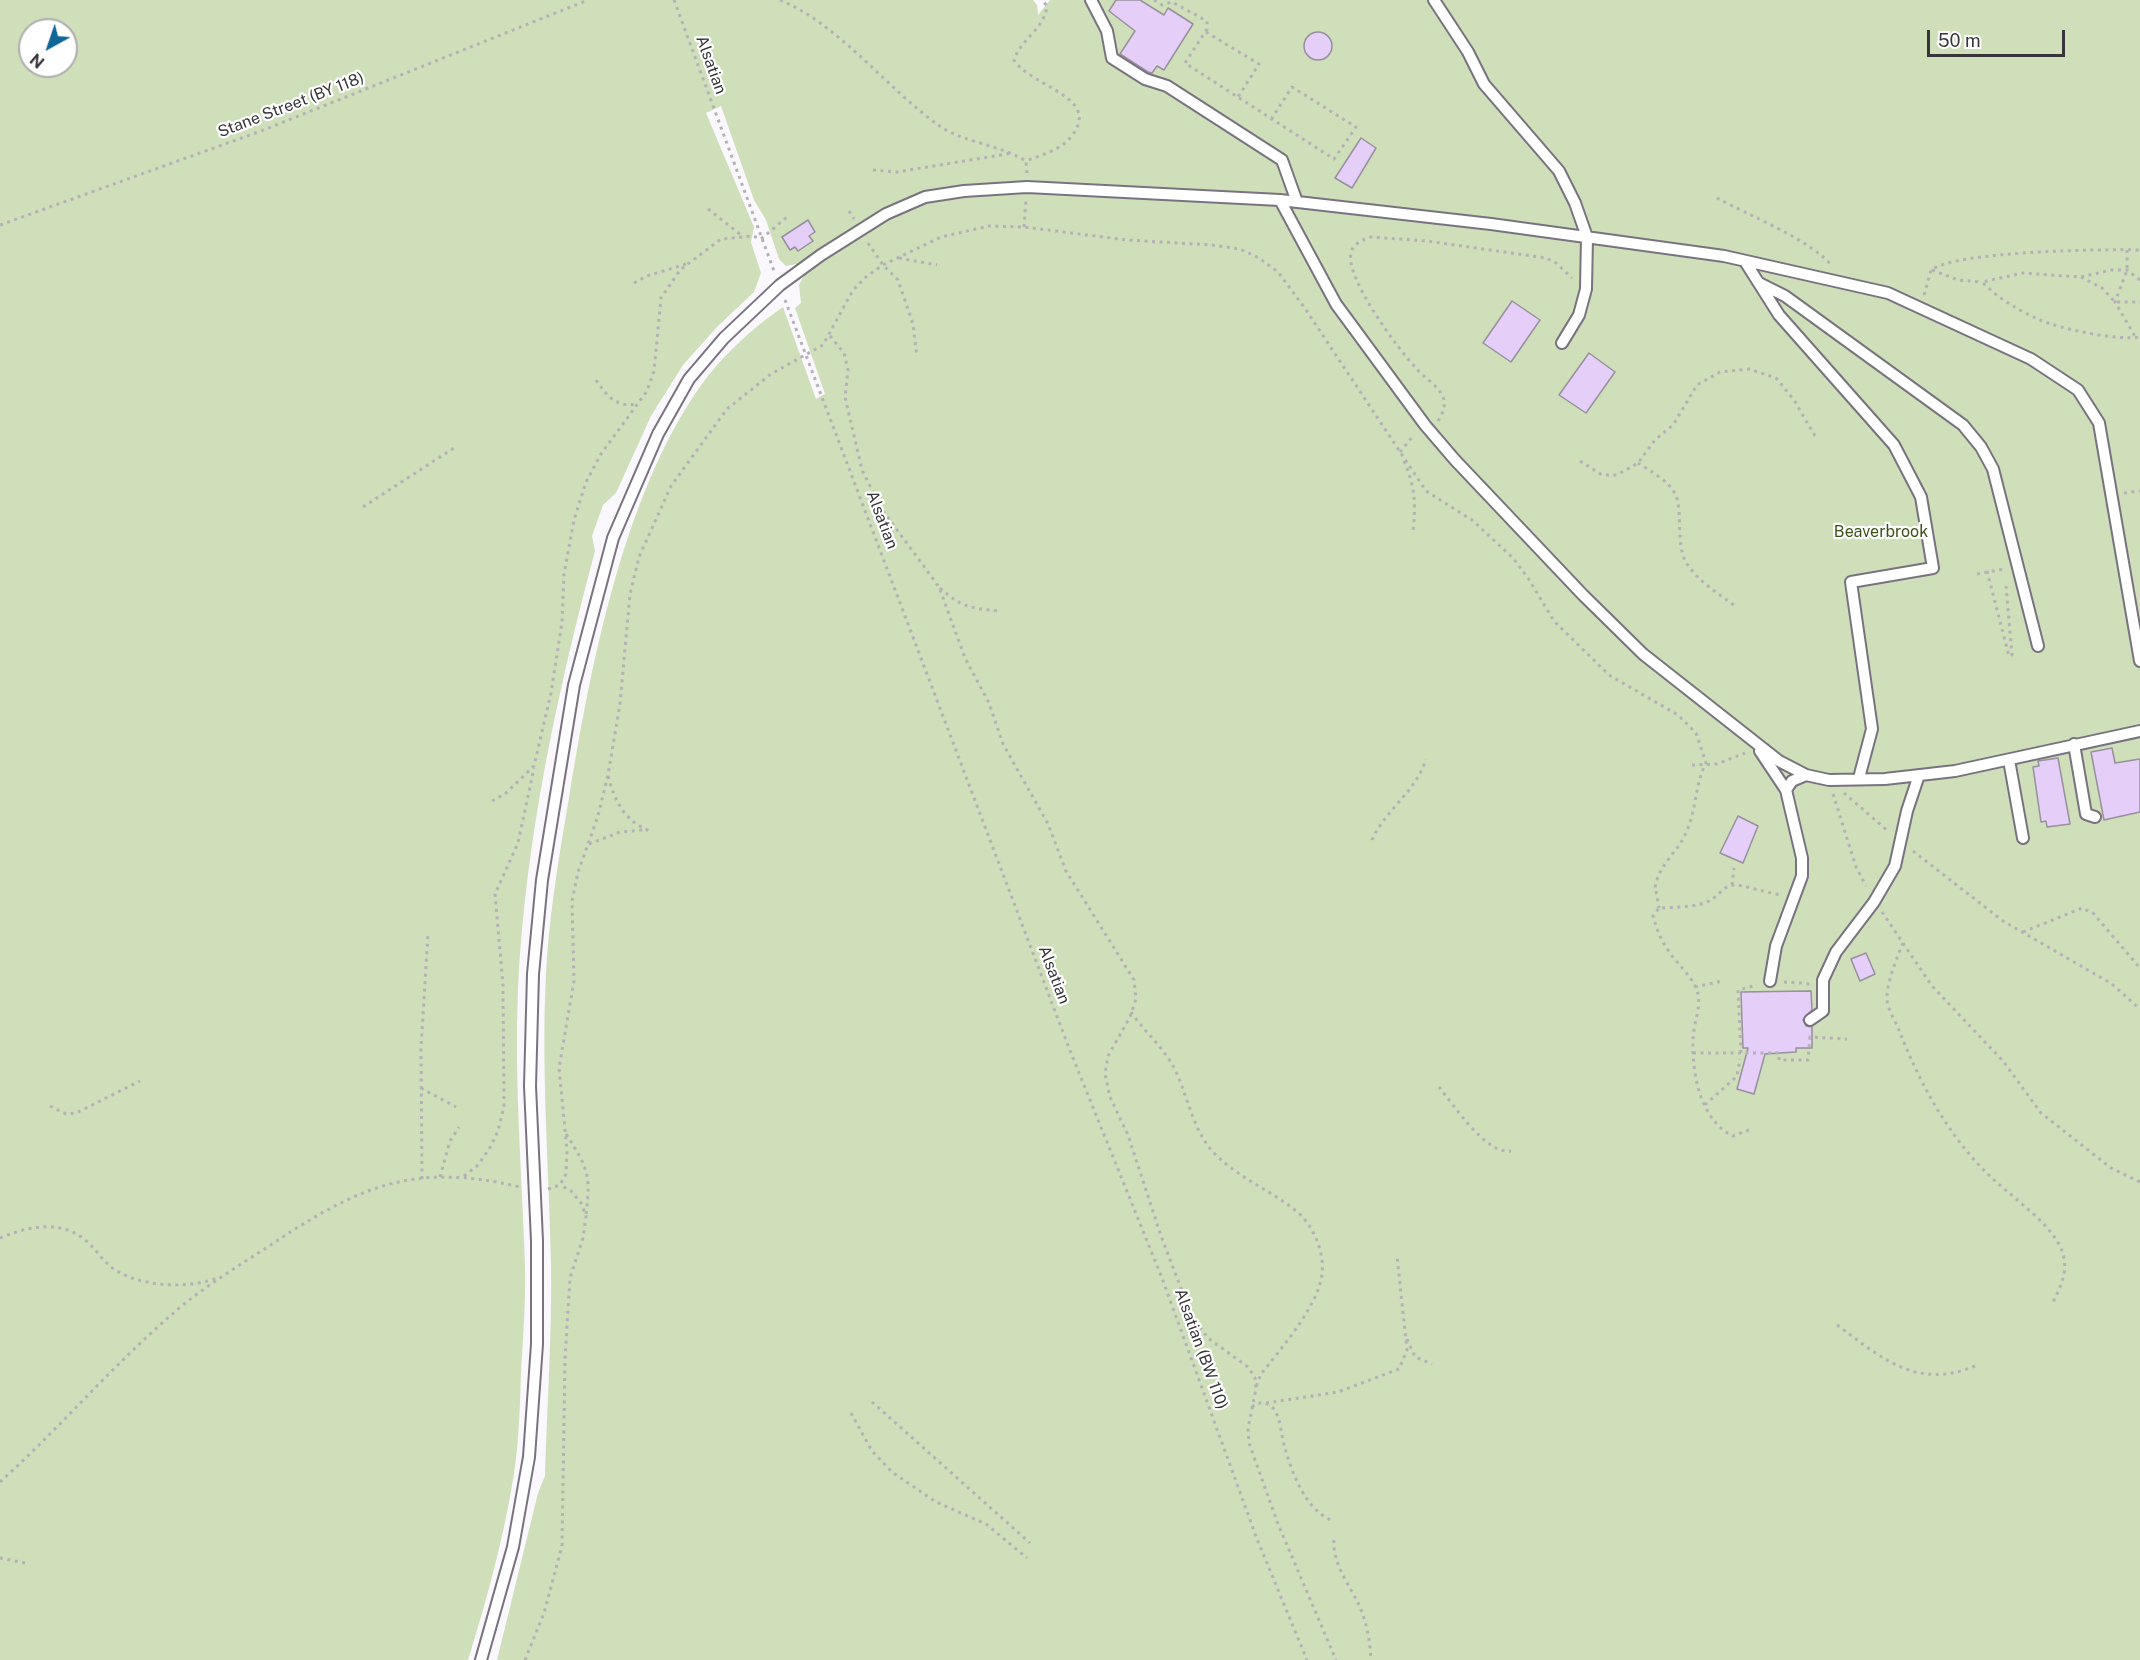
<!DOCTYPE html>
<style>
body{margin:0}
#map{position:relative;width:2140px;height:1660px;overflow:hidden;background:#fbf8fd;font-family:"Public Sans",sans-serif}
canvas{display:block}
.north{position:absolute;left:18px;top:18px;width:60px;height:60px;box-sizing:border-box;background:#fff;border:2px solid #afaeb0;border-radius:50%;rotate:220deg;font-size:16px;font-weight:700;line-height:24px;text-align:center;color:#37343a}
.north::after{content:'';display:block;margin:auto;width:21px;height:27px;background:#0d6696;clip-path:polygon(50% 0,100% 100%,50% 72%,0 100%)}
.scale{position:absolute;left:1927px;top:30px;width:138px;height:27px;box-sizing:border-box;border:3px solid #37343a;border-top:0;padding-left:8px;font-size:18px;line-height:21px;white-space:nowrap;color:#37343a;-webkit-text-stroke:4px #fff;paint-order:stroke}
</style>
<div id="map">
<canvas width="2140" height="1660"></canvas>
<div class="north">N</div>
<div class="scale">50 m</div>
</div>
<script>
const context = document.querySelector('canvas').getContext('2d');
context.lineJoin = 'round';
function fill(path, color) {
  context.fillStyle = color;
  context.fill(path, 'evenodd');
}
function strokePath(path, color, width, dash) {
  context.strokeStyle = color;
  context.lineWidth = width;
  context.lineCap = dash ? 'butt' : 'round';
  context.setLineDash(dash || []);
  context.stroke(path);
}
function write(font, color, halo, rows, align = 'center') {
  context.font = font + ' "Public Sans",sans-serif';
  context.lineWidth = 4.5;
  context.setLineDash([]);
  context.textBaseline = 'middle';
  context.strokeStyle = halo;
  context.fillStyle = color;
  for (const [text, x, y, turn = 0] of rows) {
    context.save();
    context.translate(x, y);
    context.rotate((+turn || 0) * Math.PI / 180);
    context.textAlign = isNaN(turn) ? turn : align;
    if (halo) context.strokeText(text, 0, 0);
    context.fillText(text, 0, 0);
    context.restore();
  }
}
const green = new Path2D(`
 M0 0H1033L1037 5 1038 15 1050 0H2140V1660H497L538 1493 545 1476C547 1406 552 1336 551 1266 549 1163 540 1060 547 957 551 904 560 850 569 798 590 668 623 497 699 388 721 357 751 329 783 307L816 399 825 394 795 308 801 303 799 285 803 277 796 264 786 266 779 259 766 220 754 200 721 106 706 113 754 227 751 242 761 273 754 292 717 327 683 365 651 416 616 493 603 505 592 536 595 551C557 693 525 841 518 989 514 1082 522 1173 525 1265 526 1301 523 1337 521 1373 520 1406 519 1441 514 1474 504 1537 487 1599 468 1660H0ZM30 30H66V66H30Z`);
const building = new Path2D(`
 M1116 0H1140L1164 15 1168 8 1193 24 1164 70 1157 66 1152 73 1148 72 1120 54 1135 31 1109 11Z
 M1304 46a14 14 0 1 1 28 0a14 14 0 1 1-28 0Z
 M1361 138 1376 148 1352 188 1335 178Z
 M808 220 815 232 809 236 813 241 798 251 795 247 790 250 782 237Z
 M1512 301 1540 320 1511 362 1483 343Z
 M1589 353 1615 372 1586 413 1559 395Z
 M2112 748 2115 763 2140 759V812L2104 820 2091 752Z
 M2058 758 2070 824 2047 827 2046 821 2041 822 2033 767 2039 766 2038 761Z
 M1738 816 1758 826 1743 863 1720 853Z
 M1866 953 1875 974 1860 981 1851 959Z
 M1811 991 1812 1010 1803 1020 1806 1026 1812 1027V1048H1796V1052L1765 1054 1754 1094 1737 1089 1748 1048H1743L1741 992Z`);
const path = new Path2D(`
 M674 0 774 271
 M780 0C839 24 889 91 941 127 963 142 1000 145 1026 161
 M1154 0 1162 5 1172 2 1207 21V29L1185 63 1334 159 1356 127 1292 87 1272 118
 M1206 32 1259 64 1238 97
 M873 170 897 172 1013 153
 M1027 173 1026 161C1047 153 1069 148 1078 125 1089 95 1029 84 1014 60 1021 38 1044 30 1047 6L1042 0
 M1717 198C1748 215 1811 240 1832 266
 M708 209 741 235
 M849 211 854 219
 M0 225 261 131 588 0
 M1024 227 1026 200
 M868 243 883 265 898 280 913 324 917 357
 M2127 250V270L2115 302 2136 338
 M899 258 937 265
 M1932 270 1958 280 1982 282
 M2081 277 2102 288 2115 302H2140
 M2140 280 2127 270H2111L2081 277 2023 273 1982 282C1998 298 2019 311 2040 320 2060 329 2120 341 2140 337
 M634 283 647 276 686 264
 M1924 295 1931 270C1957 251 2102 249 2140 250
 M785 300 1069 1048 1162 1278 1257 1539 1307 1660
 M830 336 844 353 848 370 845 397 862 470 881 508 939 587 965 658 989 703 1003 744 1048 824 1066 871 1134 980 1136 999 1130 1017 1108 1056 1105 1074 1110 1097 1128 1135 1160 1233 1191 1315 1208 1338 1248 1367 1255 1378 1256 1389 1248 1428 1249 1443 1278 1524 1336 1660
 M596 380C607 396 616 408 637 404
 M1438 421C1443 413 1447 404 1442 395 1437 385 1423 377 1416 368 1398 349 1345 278 1351 253 1353 243 1363 240 1371 237L1427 241 1546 258 1556 263 1572 278
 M1400 452 1414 435
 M1404 461C1415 486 1416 504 1413 531
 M1580 461 1602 475H1617L1638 463 1655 440 1673 425 1697 385 1720 372 1749 369 1776 378 1794 400 1815 436
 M1638 463C1650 471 1670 481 1676 496 1683 512 1675 545 1687 564 1698 581 1719 594 1735 606
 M2124 493 2140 491
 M363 507 457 446
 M1987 571 2009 656 2012 655 2006 586
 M1977 574 2004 569
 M940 588C961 607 970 608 998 611
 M1692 765 1717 764 1745 753
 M608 776C615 801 624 821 650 831
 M1844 793 1889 832
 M1833 794 1856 867 1866 886
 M492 801 505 794 534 766 551 693 562 622 564 574 574 520 586 482 601 454 647 391 654 371 661 298 680 270 721 239 753 236 761 239 787 217
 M1372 840C1385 810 1416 792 1426 759
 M589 844 620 832 643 830
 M1913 851 2003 921 2112 984 2140 1009
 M1732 885 1734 868
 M1656 891 1659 908
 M1882 912 1932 986 2003 1061 2041 1113 2111 1168 2140 1182
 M2023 932 2082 908 2093 913 2140 968
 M1903 943C1897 957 1886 985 1887 1000 1888 1009 1895 1021 1899 1030 1920 1084 1949 1138 1993 1179 2014 1199 2055 1226 2063 1254 2068 1272 2061 1286 2053 1302
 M1784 982 1811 984
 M1695 987 1722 981
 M1131 1012C1144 1031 1162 1046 1173 1066 1188 1094 1191 1127 1213 1152 1237 1177 1268 1189 1295 1210 1312 1223 1325 1251 1322 1274 1319 1305 1280 1350 1261 1374L1256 1387
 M1693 1053H1779V1060H1808L1810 1037 1847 1039
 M1741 1053 1738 990 1757 985
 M1439 1087C1453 1104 1486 1155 1511 1151
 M421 1088 456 1107
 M1705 1105 1737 1076 1740 1059
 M50 1106 66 1114 76 1113 140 1081
 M1749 1130 1733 1136C1700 1120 1692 1074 1693 1040 1693 1025 1701 1009 1698 994 1694 978 1679 966 1670 953 1661 941 1657 930 1653 916L1659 908C1675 907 1696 908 1711 900 1719 895 1724 885 1735 885 1739 884 1771 894 1781 895
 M566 1134C588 1168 591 1175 586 1214
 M464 1176 478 1165 491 1146 498 1131 504 1106 503 985 495 894 518 843 534 768
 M440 1177 450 1141 459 1127
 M422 1179 421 1048 428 934
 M548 1189 560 1185 566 1174 567 1150 559 1068 574 981 572 901 578 872 598 816 608 775 620 704 630 594 639 557 671 486 727 409 771 374 823 345 853 290 867 276 883 265 941 237 989 226 1024 227 1127 240 1212 245 1240 249 1259 258 1278 272 1304 307 1426 491 1472 520 1513 558 1528 578 1554 621 1609 675 1678 715 1696 733 1706 763C1694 786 1697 811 1685 835 1676 854 1659 864 1655 888
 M0 1238C27 1227 58 1219 84 1239 96 1248 103 1263 117 1271 144 1287 188 1289 217 1278
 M1837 1325C1883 1359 1917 1390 1975 1366
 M1407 1339 1415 1357 1432 1364
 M872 1402 1030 1543
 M1266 1403 1338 1392 1399 1369 1407 1350 1397 1256
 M1252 1407 1258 1403C1265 1403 1269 1403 1274 1409 1281 1419 1281 1434 1284 1445 1292 1473 1305 1510 1333 1521
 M851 1413 872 1451 892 1472 936 1502 986 1524 1027 1558
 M0 1482C63 1425 118 1359 183 1305 209 1284 238 1266 266 1248 356 1188 410 1161 520 1187
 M1334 1540C1332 1563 1350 1586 1359 1605 1367 1623 1370 1641 1371 1660
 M0 1558 25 1563
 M525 1660 544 1613 562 1546 565 1359 570 1278 583 1238 586 1216 581 1203 571 1191 560 1185`);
const lane = new Path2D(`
 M1091 0 1107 31 1112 58 1145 79 1167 86 1282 160 1297 202
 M1434 0 1468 52 1484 84 1559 171 1575 203 1587 237 1586 289 1579 315 1562 343
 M1280 200 1336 304 1425 425 1455 460 1583 595 1643 654 1779 761 1806 775 1829 780 1885 779 1955 771 2140 731
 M1746 263 1779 315 1894 445 1921 497 1933 568 1851 582 1872 729 1859 778
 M1759 283 1785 296 1963 425 1981 447 1993 469 2038 646
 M2074 744 2086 814 2095 817
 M1760 751 1786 790 1802 858V876L1776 946 1770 981
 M2009 760 2023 838
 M1786 790 1792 781 1806 775
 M1810 1020 1823 1011V980L1836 952 1874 902 1895 866 1907 811 1919 775
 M481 1660 513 1547 529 1457 537 1344V1241L530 1086 533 974 542 880 574 685 613 538 658 434 689 379 724 338 780 285 821 255 886 214 925 197 964 191 1027 187 1280 200 1491 224 1724 256 1888 293 2031 359 2078 390 2099 423 2140 661`);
const streetNames = [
 ["Alsatian",711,65,70],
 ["Stane Street (BY 118)",291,105,-21],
 ["Alsatian",882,520,69],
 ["Alsatian",1054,975,69],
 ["Alsatian (BW 110)",1201,1349,70]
];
const parkNames = [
 ["Beaverbrook",1881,532]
];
fill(green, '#cedfb9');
fill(building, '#e5cef8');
strokePath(building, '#97909d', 1.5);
strokePath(lane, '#79737f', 14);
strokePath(path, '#b5b2b7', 3, [3, 4.5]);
strokePath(lane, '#fff', 10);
write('16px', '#37343a', '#fff', streetNames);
write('16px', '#3b5016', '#fff', parkNames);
</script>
